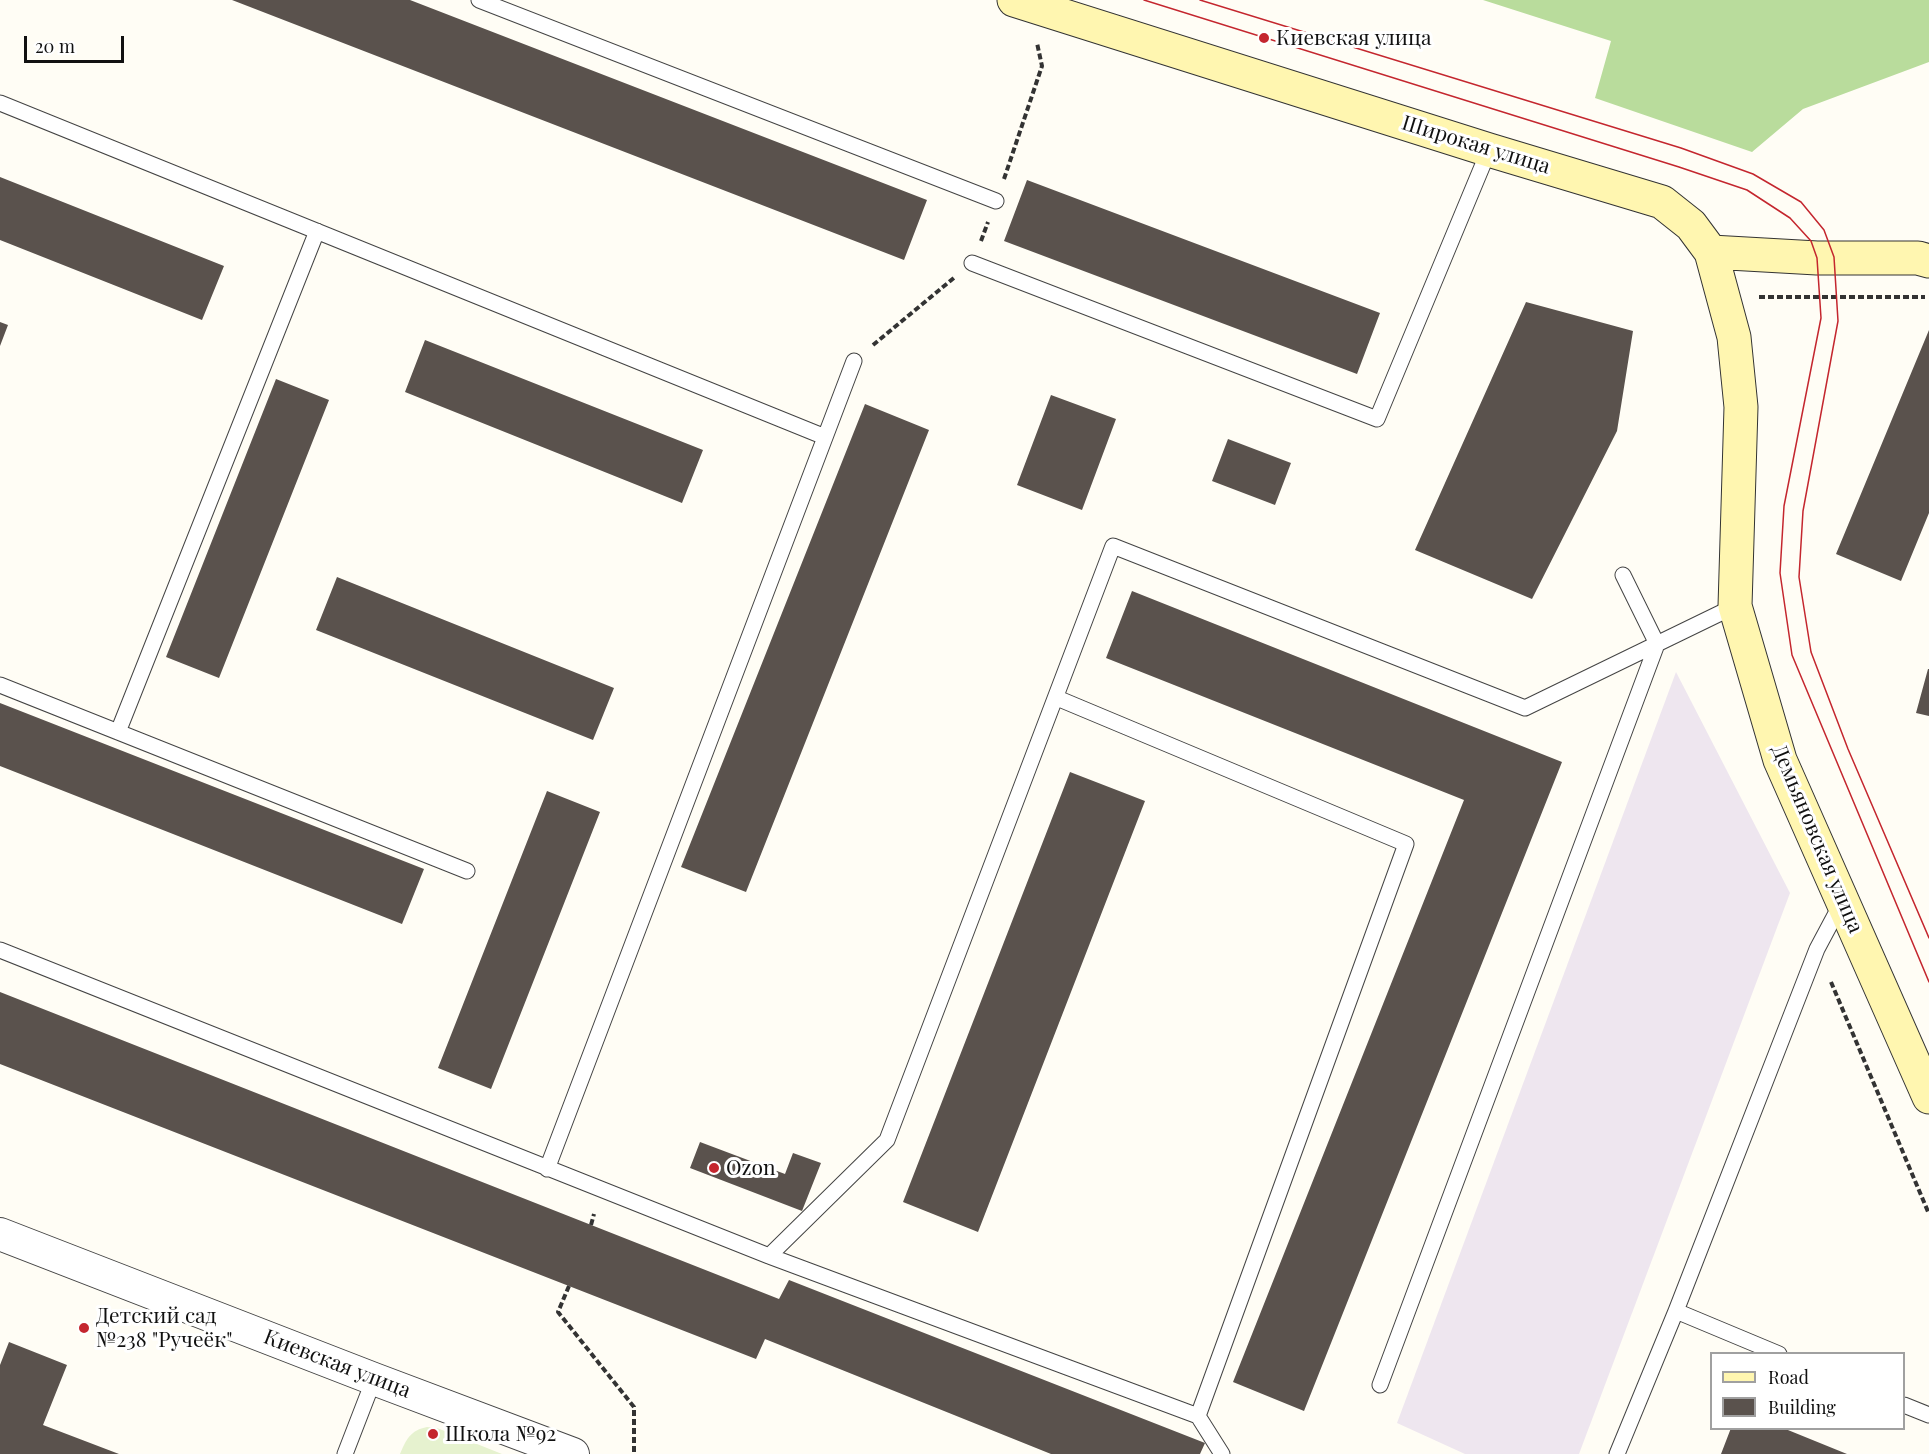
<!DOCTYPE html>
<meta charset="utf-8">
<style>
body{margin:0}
#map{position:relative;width:1929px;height:1454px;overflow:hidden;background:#fffdf5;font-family:"Playfair Display",serif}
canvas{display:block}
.legend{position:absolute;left:1710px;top:1352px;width:195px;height:78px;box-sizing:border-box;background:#fff;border:2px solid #a0a0a0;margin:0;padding:8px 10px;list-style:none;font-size:18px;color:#111}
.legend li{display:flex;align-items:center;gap:12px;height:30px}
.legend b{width:30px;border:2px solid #a0a0a0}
.scale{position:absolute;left:24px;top:36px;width:100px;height:27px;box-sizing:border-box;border:3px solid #111;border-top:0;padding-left:8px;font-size:18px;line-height:21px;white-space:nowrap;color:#111;-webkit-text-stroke:4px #fff;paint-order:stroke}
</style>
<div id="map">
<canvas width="1929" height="1454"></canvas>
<ul class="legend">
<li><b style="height:8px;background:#fff6b0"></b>Road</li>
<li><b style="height:16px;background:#5a524d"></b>Building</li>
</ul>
<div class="scale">20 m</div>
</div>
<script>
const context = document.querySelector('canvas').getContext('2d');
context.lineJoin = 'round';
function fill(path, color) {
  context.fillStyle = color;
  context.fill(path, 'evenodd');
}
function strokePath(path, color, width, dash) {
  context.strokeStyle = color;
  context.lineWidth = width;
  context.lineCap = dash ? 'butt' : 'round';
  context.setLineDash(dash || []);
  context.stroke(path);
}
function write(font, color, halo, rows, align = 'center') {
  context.font = font + ' "Playfair Display",serif';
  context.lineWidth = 6;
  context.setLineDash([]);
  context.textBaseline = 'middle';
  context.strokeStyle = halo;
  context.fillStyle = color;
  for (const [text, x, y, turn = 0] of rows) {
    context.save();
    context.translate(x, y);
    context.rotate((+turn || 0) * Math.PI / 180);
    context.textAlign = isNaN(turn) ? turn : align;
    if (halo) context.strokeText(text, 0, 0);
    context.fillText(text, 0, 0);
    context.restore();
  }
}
const industrial = new Path2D(`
 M1676 672 1790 893 1579 1454H1465L1397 1423Z`);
const forest = new Path2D(`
 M1483 0H1929V62L1803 109 1752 152 1595 98 1611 41Z`);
const pitch = new Path2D(`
 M427 1427 437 1428 502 1454H400C406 1439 411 1430 427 1427Z`);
const building = new Path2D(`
 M232 0H410L927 200 904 260Z
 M0 177 224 266 202 320 0 240Z
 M1027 180 1380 313 1357 374 1004 241Z
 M1526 302 1633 331 1617 431 1532 599 1415 550Z
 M0 322 8 325 0 346Z
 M1929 330V513L1901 581 1836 554Z
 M425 340 703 450 682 503 405 392Z
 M276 379 329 400 219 678 166 657Z
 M1051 395 1116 419 1082 510 1017 485Z
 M865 404 929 430 746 892 681 867Z
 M1228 439 1291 463 1275 505 1212 481Z
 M337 577 614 688 593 740 316 630Z
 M1132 591 1562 762 1304 1411 1233 1382 1464 800 1106 658Z
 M1928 669H1929V716L1916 713Z
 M0 703 424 869 402 924 0 766Z
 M1070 772 1145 801 978 1232 903 1202Z
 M547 791 600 812 491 1089 438 1068Z
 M0 992 779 1299 789 1280 1205 1443 1200 1454H1051L765 1339 756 1359 0 1064Z
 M700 1142 785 1174 793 1153 821 1163 802 1211 690 1168Z
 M9 1342 67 1365 43 1425 119 1454H0V1365Z
 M1731 1428H1783L1847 1454H1721Z`);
const path = new Path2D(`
 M1004 179 1042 66 1037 43
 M981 241 988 222
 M1759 297H1925
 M873 345 955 277
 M1831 982 1929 1214
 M591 1225 594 1214
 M569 1286 558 1312 634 1407V1454`);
const lane = new Path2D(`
 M479 0 996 201
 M0 103 825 437
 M972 263 1377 419 1489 150
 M0 685 467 871
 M1057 698 1406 844 1198 1416
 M118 732 317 231
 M0 950 769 1256 1198 1416 1222 1454
 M547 1169 854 361
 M769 1256 887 1140 1113 546 1525 708 1735 606
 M1676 1311 1779 1354
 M1380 1385 1657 644 1623 575
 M1904 1405 1929 1415
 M345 1454 374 1379
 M1617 1454 1676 1311 1817 949 1841 904`);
const street = new Path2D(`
 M0 1234 374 1379 573 1454`);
const secondary = new Path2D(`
 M1014 0 1489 150 1662 202 1691 225 1711 252 1734 337 1741 407 1735 606 1780 760 1929 1097
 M1711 252 1817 258H1918L1929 261`);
const tram = new Path2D(`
 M1144 0 1679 167 1747 190 1790 218 1811 241 1817 258 1821 318 1784 506 1780 573 1792 655 1929 982
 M1200 0 1681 148 1753 174 1801 202 1824 230 1834 257 1838 321 1803 511 1799 577 1811 652 1848 749 1929 938`);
const markers = [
 [1264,38,6,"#c4262e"],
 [714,1168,6,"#c4262e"],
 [84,1328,6,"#c4262e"],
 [433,1434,6,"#c4262e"]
];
const poiNames = [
 ["Киевская улица",1276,38],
 ["Ozon",726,1168],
 ["Детский сад",96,1316],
 ["№238 \"Ручеёк\"",96,1340],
 ["Школа №92",445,1434]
];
const streetNames = [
 ["Широкая улица",1476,145,17],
 ["Демьяновская улица",1817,839,67],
 ["Киевская улица",337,1364,21]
];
fill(industrial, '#eee6ef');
fill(forest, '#b9dc9c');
fill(pitch, '#e6f2cf');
fill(building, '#5a524d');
strokePath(lane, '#444', 17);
strokePath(street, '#444', 34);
strokePath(secondary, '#333', 35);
strokePath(path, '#333', 4, [6, 3]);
strokePath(lane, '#fff', 15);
strokePath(street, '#fff', 32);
strokePath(secondary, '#fff6b0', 33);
strokePath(tram, '#c4262e', 1.5);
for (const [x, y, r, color] of markers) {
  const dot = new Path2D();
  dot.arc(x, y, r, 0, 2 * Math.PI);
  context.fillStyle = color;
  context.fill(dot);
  strokePath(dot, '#fff', 2);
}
write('21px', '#111', '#fff', poiNames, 'left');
write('21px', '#111', '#fff', streetNames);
</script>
